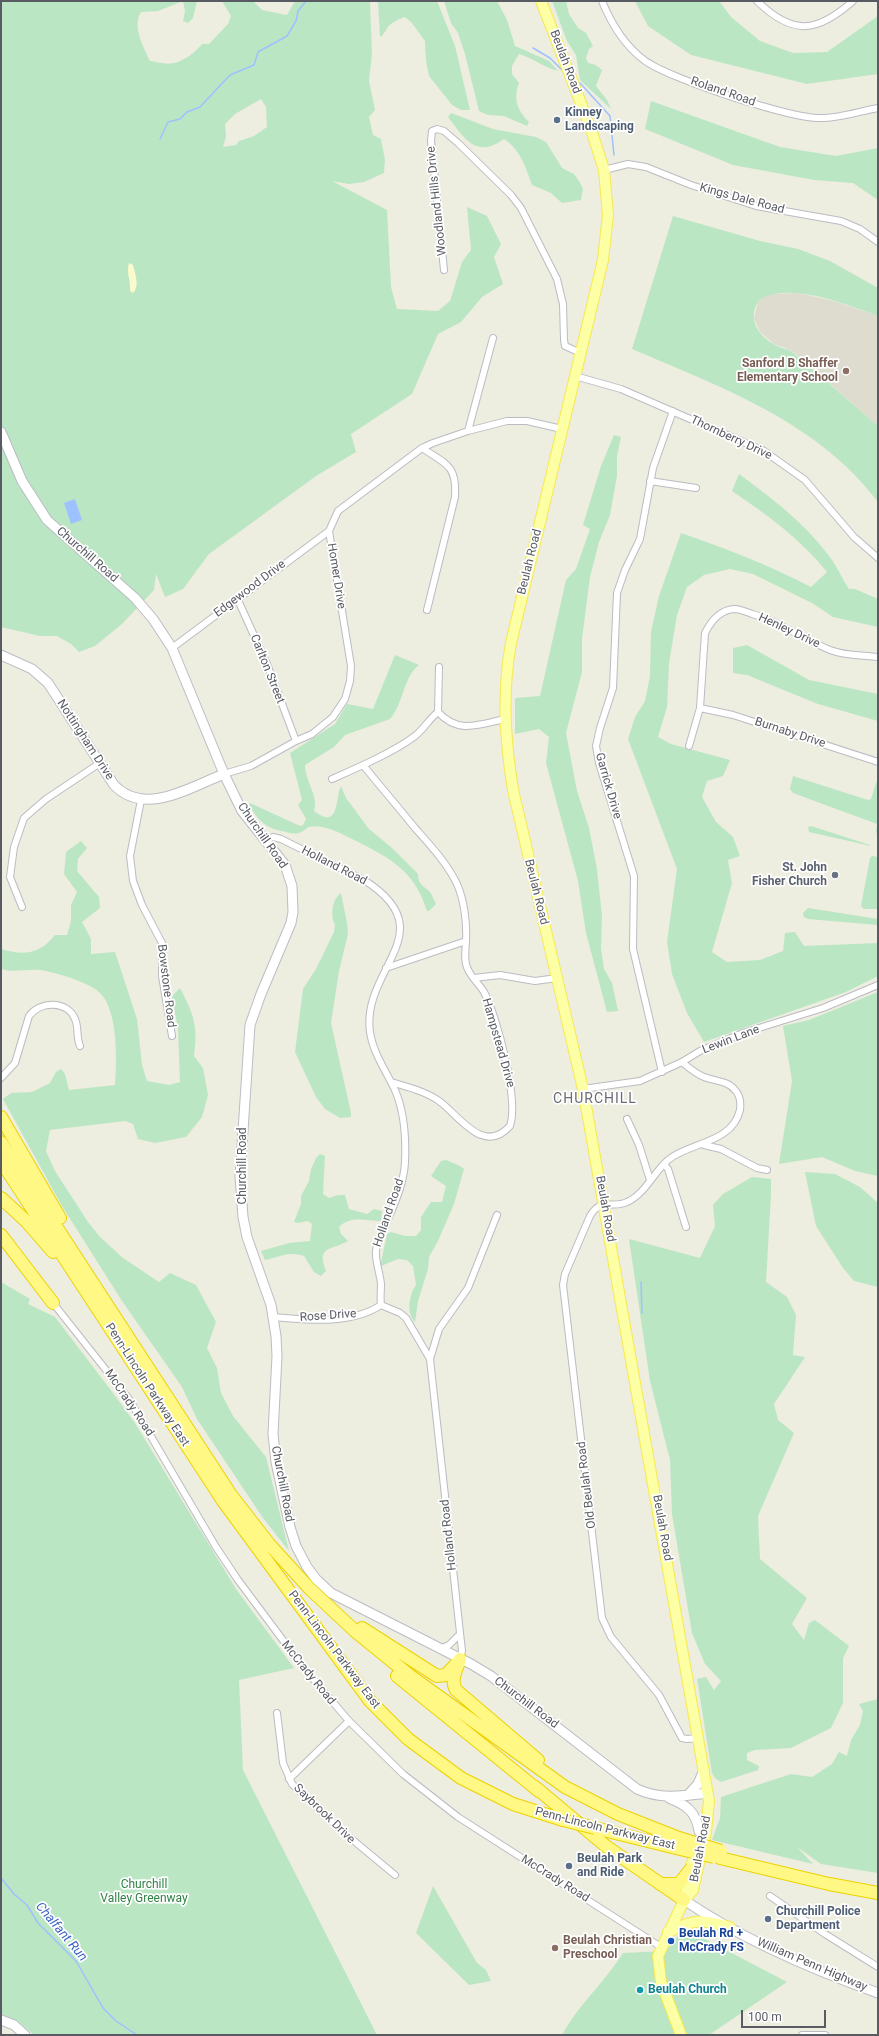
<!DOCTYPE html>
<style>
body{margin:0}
#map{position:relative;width:879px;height:2036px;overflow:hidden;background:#edede0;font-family:Roboto,sans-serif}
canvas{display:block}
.frame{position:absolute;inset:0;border:2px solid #595b62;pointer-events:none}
.scale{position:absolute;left:741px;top:2010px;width:85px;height:18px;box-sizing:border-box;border:2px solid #595b62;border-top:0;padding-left:5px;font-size:12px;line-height:14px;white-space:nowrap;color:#595b62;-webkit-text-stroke:3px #fff;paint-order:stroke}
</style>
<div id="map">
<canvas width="879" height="2036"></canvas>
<div class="frame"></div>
<div class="scale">100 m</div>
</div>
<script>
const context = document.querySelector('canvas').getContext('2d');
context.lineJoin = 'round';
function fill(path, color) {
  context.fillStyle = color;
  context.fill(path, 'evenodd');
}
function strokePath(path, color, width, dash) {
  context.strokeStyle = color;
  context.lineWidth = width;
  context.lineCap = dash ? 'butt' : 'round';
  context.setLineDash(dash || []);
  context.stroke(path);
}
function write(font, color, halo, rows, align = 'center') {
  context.font = font + ' Roboto,sans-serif';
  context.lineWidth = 3.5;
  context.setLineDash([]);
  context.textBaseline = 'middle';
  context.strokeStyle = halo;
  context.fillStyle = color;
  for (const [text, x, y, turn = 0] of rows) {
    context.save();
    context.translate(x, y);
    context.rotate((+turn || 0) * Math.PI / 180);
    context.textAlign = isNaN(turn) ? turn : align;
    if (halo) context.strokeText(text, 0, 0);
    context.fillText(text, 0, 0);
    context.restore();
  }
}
const education = new Path2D(`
 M798 293 834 301 878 316V426L791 350 774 344 760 332 754 318 758 302 763 297 774 294Z`);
const green = new Path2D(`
 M1 1H197L193 18 188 23 183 21 185 11 183 1 158 11 141 12C132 27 143 46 150 61 154 61 158 63 162 63 177 67 194 54 202 44H209L228 24 231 16 222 1H253L262 10 287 15 295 1H370L372 54 369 81 375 110 369 117 373 135 381 139 385 160 384 173 364 182 349 184 332 181 387 210 391 287 397 309 438 311 450 301 462 262 471 250 467 207 487 216 501 244 494 257 503 284 482 297 461 322 438 334 412 394 351 434 356 452 316 476 209 554 183 589 165 597 156 574 154 590 122 624 95 646 79 652 71 644 57 636H40L1 627ZM261 99 266 107 267 127 254 136 239 141 236 145 223 147 226 137 225 124 235 114Z
 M378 1H437L455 46 470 110H461L452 105 429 76 426 61 425 41 412 23 405 17C399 19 392 22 388 27 385 31 384 35 380 37Z
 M444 1H497L507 20 515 46 549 61 558 71C543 67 533 58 519 54L512 66V74L519 83C513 99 517 110 529 122L527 126 504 116 488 115 479 111 465 54 458 33 451 23Z
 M552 1H566L569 14 578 28 586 33 593 46 589 49 586 58 588 63 596 65 602 70 596 86 607 100 611 109 580 80 576 55 567 41Z
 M635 1H719L731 17 760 41 793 53 827 52 878 16V74L807 84 691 55 648 26Z
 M651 101 780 147 836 156 878 148V200L853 183 814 180 733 165 645 129Z
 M451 113 493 129 536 137 546 142 562 168 574 174 579 181 583 189 581 200 562 203 551 193 532 185C526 168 520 149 504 139 476 159 465 139 448 117Z
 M673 216 760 241 798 249 830 261 878 288V316C848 305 799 285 767 296 761 298 757 302 755 308 748 330 772 347 790 350L878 426V502C818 422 721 387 632 349Z
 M614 435 621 437 617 456V476L610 515 599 542 590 577 582 639V672L566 733 577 791 589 828 597 869 602 916 601 948 604 969 612 983 618 1011 607 1012 586 933 578 881 546 763 549 737 539 729 515 734V698L540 696 566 580 576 569 590 529 583 525 601 466Z
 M739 474C773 499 807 525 832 560 838 569 843 580 849 589H855L878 599V627L833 617 812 603 753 574 730 569 704 575 687 587 677 615 669 663 667 707 658 737 671 744 730 760 723 776 707 781 702 797 716 822 733 837 740 856 728 860 732 883 712 952 727 962 760 960 783 951 785 933 795 932 804 946 878 943V976L846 992 704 1042 687 1013 672 974 667 942 677 869 628 739 635 717 645 701 650 676 651 632 659 596 681 533C725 548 769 565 811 587L827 572C801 539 766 514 732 491Z
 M747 645 809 680 878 694V721L818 704 747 675 733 673V648Z
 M395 655 419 665C403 677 404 703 390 719L345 735 334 747 305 765C305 781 319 796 314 811 340 831 335 798 341 786L346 798 369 829 392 848 418 874C418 885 423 885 430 892 432 895 434 900 436 904L429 911H427C414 869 388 857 352 839 338 832 323 824 308 827 299 836 293 834 282 831 264 827 259 821 249 805L250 803 300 826 303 825 306 819 298 805 302 800 290 753 335 724 347 704 373 709Z
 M793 776 868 800 871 799 878 777V840L876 831 877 824 793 793 790 789Z
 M811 826 870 845 871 846 809 832 808 827Z
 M81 841 87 848 78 859 77 871 99 897 100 908 82 922 91 939V954L115 952 137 1019 142 1065 147 1081 169 1085 180 1082 178 1029 172 996 180 988C194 1015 198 1025 194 1056L203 1068 208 1095 202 1117 186 1137 155 1143 138 1139 133 1124 125 1121 50 1130 46 1151 55 1171 88 1222 100 1237 123 1258 159 1282 170 1273 196 1285 216 1322 207 1348 217 1368 221 1393 233 1416 266 1457 289 1551 263 1518 197 1419 182 1387 122 1301 62 1206 3 1099 11 1093 32 1092 50 1083 56 1072 61 1069 65 1074 69 1090 115 1085C117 1061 118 1010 100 993 89 982 57 973 41 970 27 969 14 973 1 969V949C24 956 40 954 55 935H67L71 921V905L77 892 64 874 66 852Z
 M872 856 878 857V909H864L861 906 870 858Z
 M341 893 347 923 348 934 339 971 331 1023 351 1113V1117L340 1118 325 1109 316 1097 295 1052 303 989 316 969 334 932 335 925C330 916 332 899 341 893Z
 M808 908 878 919V925L808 919 804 917 803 913Z
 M878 992V1176L855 1171 822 1157 779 1164 792 1081 783 1026 809 1020Z
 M320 1154 325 1156 323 1194 329 1198 338 1195H345L349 1209 367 1214 374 1209 382 1211 381 1221C366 1221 351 1215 339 1227L341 1234 348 1241C331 1251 316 1245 326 1271L321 1276 314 1272 304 1256C288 1251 281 1257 265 1260L261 1251 289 1243 310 1241 312 1224 308 1221 298 1223 294 1222 301 1204V1196L309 1181 311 1169 316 1158Z
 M446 1160 460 1166 464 1169 454 1204 438 1241 429 1257 428 1269 418 1301 415 1322C406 1313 409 1295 416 1285L413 1266 407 1260 398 1259 381 1266V1262L387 1234 391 1232 405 1236H416L421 1230V1217L431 1202H442L446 1186 431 1176 441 1161Z
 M805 1172 835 1174 860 1187 878 1203V1287L854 1281 843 1268 816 1226Z
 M752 1177 771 1179V1195L766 1282 787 1297 796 1315 793 1355 805 1357 774 1404 778 1420 794 1433 758 1516 760 1559 807 1598 792 1624 804 1640 809 1623 815 1620 849 1646 843 1658V1703L831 1728 791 1748 755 1750 747 1753V1760L759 1766 758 1770 721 1782 715 1778 712 1773 697 1679 706 1677 714 1690 721 1681 705 1664 692 1633 672 1514 670 1460 650 1381 629 1239 700 1258 715 1226 713 1205 723 1194Z
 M1 1282 30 1299 28 1304 55 1317 113 1393 135 1423 236 1589 294 1668 239 1680 243 1770 377 2035H34L18 2021 1 2014Z
 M878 1699V1873L821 1864 797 1847 813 1864 712 1840 720 1818 721 1797 791 1774 812 1777 832 1764 839 1752 847 1756 851 1740 860 1725 863 1711 859 1704Z
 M433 1886 477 1963 486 1970 491 1981 469 1985 416 1933Z
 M684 1928 787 1982 709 2035H562C578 2005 605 1982 623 1953L666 1951Z`);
const sand = new Path2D(`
 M129 263 133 265C135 274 140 286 133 293L130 291C131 281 126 272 129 263Z`);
const water = new Path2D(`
 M75 499 82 520 71 524 64 503Z`);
const stream = new Path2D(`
 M533 48 550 58 562 70
 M580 83 610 116 614 155
 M160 139 168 122 180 119 187 112 200 107 230 75 254 65 258 52 287 36 296 21 298 11 306 1
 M641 1282 642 1313
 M1 1878 14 1894 27 1905 38 1923 76 1961 103 2008 116 2021 137 2035`);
const street = new Path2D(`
 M602 1C611 23 624 45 644 60 667 78 791 119 821 118 840 118 860 111 878 108
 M757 1C793 36 817 33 853 1
 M604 170 628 164 646 167 691 185 756 206 841 221 860 229 878 242
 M444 270 431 141 432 131 437 129 444 131 458 143 511 195 521 208 557 279 563 304 564 340 565 346 581 353
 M575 376 621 389 764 451 805 480 854 537 878 558
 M468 431 493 338
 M422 448C446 464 457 465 455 497L427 610
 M650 481 696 488
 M237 598 267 664 296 741
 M172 648 329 531
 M700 708 733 715 878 762
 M438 712 439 667
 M689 746 700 708 705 633C711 621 720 610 734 609 740 609 747 612 752 614 780 622 803 639 830 650 845 656 862 655 878 657
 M363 765C380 786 398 807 415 828 430 845 447 863 457 884 464 900 467 922 466 940 466 948 464 955 466 964 468 975 478 982 484 992 497 1016 519 1100 510 1126 483 1156 459 1115 439 1101 425 1091 407 1087 391 1082
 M224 774 251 766 296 741 312 734 333 717 345 699 350 681 351 666 329 531 338 511 422 448 433 443 468 431 507 421H527L562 429
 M332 779C357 768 394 752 415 736 424 729 429 719 438 712 458 734 478 725 505 719
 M141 800 130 856 133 881 142 905 163 945 162 976 172 1036
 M265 840 273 837 281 839 364 880C446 932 361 968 370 1032 373 1053 386 1071 395 1090 404 1111 406 1140 405 1162 404 1186 392 1209 383 1231 381 1237 376 1245 376 1251 375 1261 380 1273 381 1284 381 1291 380 1298 381 1305L400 1313 406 1318 430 1359 462 1651 460 1659
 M22 907 10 877 14 847 24 818 46 799 100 763
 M386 968 466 941
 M474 978 500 975 535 981 557 978
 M682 1062C689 1068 696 1074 704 1077 715 1081 728 1081 735 1090 740 1095 741 1102 740 1110 732 1144 689 1142 668 1160 654 1172 645 1194 627 1202 613 1209 601 1197 590 1216L565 1274 563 1285 602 1618 611 1637 659 1695 682 1738 687 1739 699 1738
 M662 1072 633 949 634 876 599 763 596 746 600 728 613 688 617 593 625 570 640 539 653 468 673 411
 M1 1078 15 1063 29 1016C40 1001 67 1000 75 1019 79 1028 76 1037 80 1046
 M583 1089 640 1081 682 1062 700 1051 743 1033 823 1008 878 985
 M627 1119 639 1145 650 1180
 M704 1145 721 1149 757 1168 767 1170
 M664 1164 668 1169 686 1227
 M53 1303 129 1399 216 1547 238 1580 303 1667 349 1721 403 1774 458 1817 661 1947
 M273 1317C308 1320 351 1325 381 1305
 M430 1359 439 1329 468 1288 497 1215
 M440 1649 449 1645 460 1634
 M277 1713 283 1763 292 1784 342 1831 395 1875
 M289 1779 349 1721
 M770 1896 825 1934 878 1967
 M802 2035H825`);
const secondary = new Path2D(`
 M1 432 22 481 47 520 135 598 153 619 172 648 224 774 242 811 285 865 292 886 293 912 291 923 261 994 250 1025 240 1176 243 1217 247 1237 271 1305 276 1336 277 1356 273 1434 276 1462 290 1527 296 1546 307 1567 316 1579 331 1593 471 1664 491 1676 637 1789C661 1800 683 1796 708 1793
 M1 655 32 669 48 683 114 785C145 817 190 787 224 774
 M688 1795 698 1784 704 1770
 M669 1798C687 1805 696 1812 699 1831
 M684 1900C743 1940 811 1969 878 1993
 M1 2020 14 2025 25 2035`);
const primary = new Path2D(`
 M541 1 591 129 604 170 608 215 603 260 511 643C502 693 505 740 513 790L583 1089 709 1801 706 1832 693 1890 684 1900 658 1956 661 1982 681 2035
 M684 1900 696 1846
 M668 1932C695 1918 702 1920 730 1927`);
const highway = new Path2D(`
 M1 1117 60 1218
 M1 1142 231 1495 269 1544 310 1589 355 1631 409 1675 565 1787 618 1814 679 1838
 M1 1161 223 1501 370 1701 408 1739 461 1778 513 1804 563 1820
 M1 1198 26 1221 53 1252
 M1 1235 53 1303
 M362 1628 437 1676 446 1675 456 1664
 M460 1659C457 1669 450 1680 456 1690L538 1760
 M397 1676 539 1791
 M534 1786 607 1847 684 1900
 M595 1828 676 1848
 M720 1858 829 1884 878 1893
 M660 1884H679L690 1870`);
const highwayBridge = new Path2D(`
 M563 1820 595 1828
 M679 1838 721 1851
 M676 1848 714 1857`);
const markers = [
 [557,120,4,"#5c6f8a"],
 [846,371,4,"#8d6e63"],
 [835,875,4,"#6b7280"],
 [569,1866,4,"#5c6f8a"],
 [768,1919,4,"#5c6f8a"],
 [671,1941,4,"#1a4fb4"],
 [555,1948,4,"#8d6e63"],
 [640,1990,4,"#0f9aa8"]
];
const streetNames = [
 ["Beulah Road",565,62,69],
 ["Roland Road",723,92,19],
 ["Kings Dale Road",742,199,15],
 ["Woodland Hills Drive",437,201,-96],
 ["Thornberry Drive",731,438,25],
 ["Churchill Road",87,555,41],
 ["Beulah Road",530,562,-76],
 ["Homer Drive",336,576,81],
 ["Edgewood Drive",250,589,-37],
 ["Henley Drive",789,631,25],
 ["Carlton Street",267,669,68],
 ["Burnaby Drive",790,733,18],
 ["Nottingham Drive",85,740,57],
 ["Garrick Drive",608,786,74],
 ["Churchill Road",262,836,55],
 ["Holland Road",334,866,27],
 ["Beulah Road",536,892,76],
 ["Bowstone Road",166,986,83],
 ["Lewin Lane",731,1040,-21],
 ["Hampstead Drive",498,1043,74],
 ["Churchill Road",243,1166,-90],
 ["Beulah Road",605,1209,80],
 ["Holland Road",389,1213,-71],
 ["Rose Drive",328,1316,-4],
 ["Penn-Lincoln Parkway East",147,1385,57],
 ["McCrady Road",129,1403,56],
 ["Churchill Road",282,1484,79],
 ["Old Beulah Road",587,1485,-97],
 ["Beulah Road",662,1528,80],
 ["Holland Road",449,1535,-96],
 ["Penn-Lincoln Parkway East",334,1650,53],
 ["McCrady Road",308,1673,51],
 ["Churchill Road",526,1703,37],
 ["Saybrook Drive",324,1814,44],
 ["Penn-Lincoln Parkway East",605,1829,14],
 ["Beulah Road",701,1849,-79],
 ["McCrady Road",555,1879,32],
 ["William Penn Highway",812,1965,23]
];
const serviceNames = [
 ["Kinney",565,113],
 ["Landscaping",565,127],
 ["Beulah Park",577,1859],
 ["and Ride",577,1873],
 ["Churchill Police",776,1912],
 ["Department",776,1926]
];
const educationNames = [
 ["Sanford B Shaffer",838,364],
 ["Elementary School",838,378],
 ["Beulah Christian",563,1941,"left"],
 ["Preschool",563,1955,"left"]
];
const worshipNames = [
 ["St. John",827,868],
 ["Fisher Church",827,882]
];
const parkNames = [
 ["Churchill",144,1885],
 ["Valley Greenway",144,1899]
];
const transitNames = [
 ["Beulah Rd +",679,1934],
 ["McCrady FS",679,1948]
];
const cultureNames = [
 ["Beulah Church",648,1990]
];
const waterNames = [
 ["Chalfant Run",61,1932,50]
];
const quarterNames = [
 ["CHURCHILL",595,1099]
];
fill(education, '#dddccf');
fill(green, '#bbe6c4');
fill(sand, '#fbfacd');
fill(water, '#9ec1ff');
strokePath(stream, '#9ec1ff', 1.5);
strokePath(street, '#bbbcc3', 8);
strokePath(secondary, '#bbbdc5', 11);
strokePath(primary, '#f7e94f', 12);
strokePath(highway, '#edd200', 14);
strokePath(street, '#fff', 6);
strokePath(secondary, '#fff', 9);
strokePath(primary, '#fcffa3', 10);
strokePath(highway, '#fff885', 12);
strokePath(highwayBridge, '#edd200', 14, []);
strokePath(highwayBridge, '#fff885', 12);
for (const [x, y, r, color] of markers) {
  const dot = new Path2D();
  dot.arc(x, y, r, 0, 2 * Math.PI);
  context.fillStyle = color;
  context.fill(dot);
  strokePath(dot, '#fff', 1.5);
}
write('12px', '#595b62', '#fff', streetNames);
write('bold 12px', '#4e5e75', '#fff', serviceNames, 'left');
write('bold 12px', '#785e54', '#fff', educationNames, 'right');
write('bold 12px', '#5b616d', '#fff', worshipNames, 'right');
write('12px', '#308244', '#fff', parkNames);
write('bold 12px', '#164399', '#fff', transitNames, 'left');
write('bold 12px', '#0d838f', '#fff', cultureNames, 'left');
write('italic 13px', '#3c64c7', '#fff', waterNames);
context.letterSpacing = '1px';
write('14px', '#6a6d74', '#fff', quarterNames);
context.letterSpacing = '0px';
</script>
